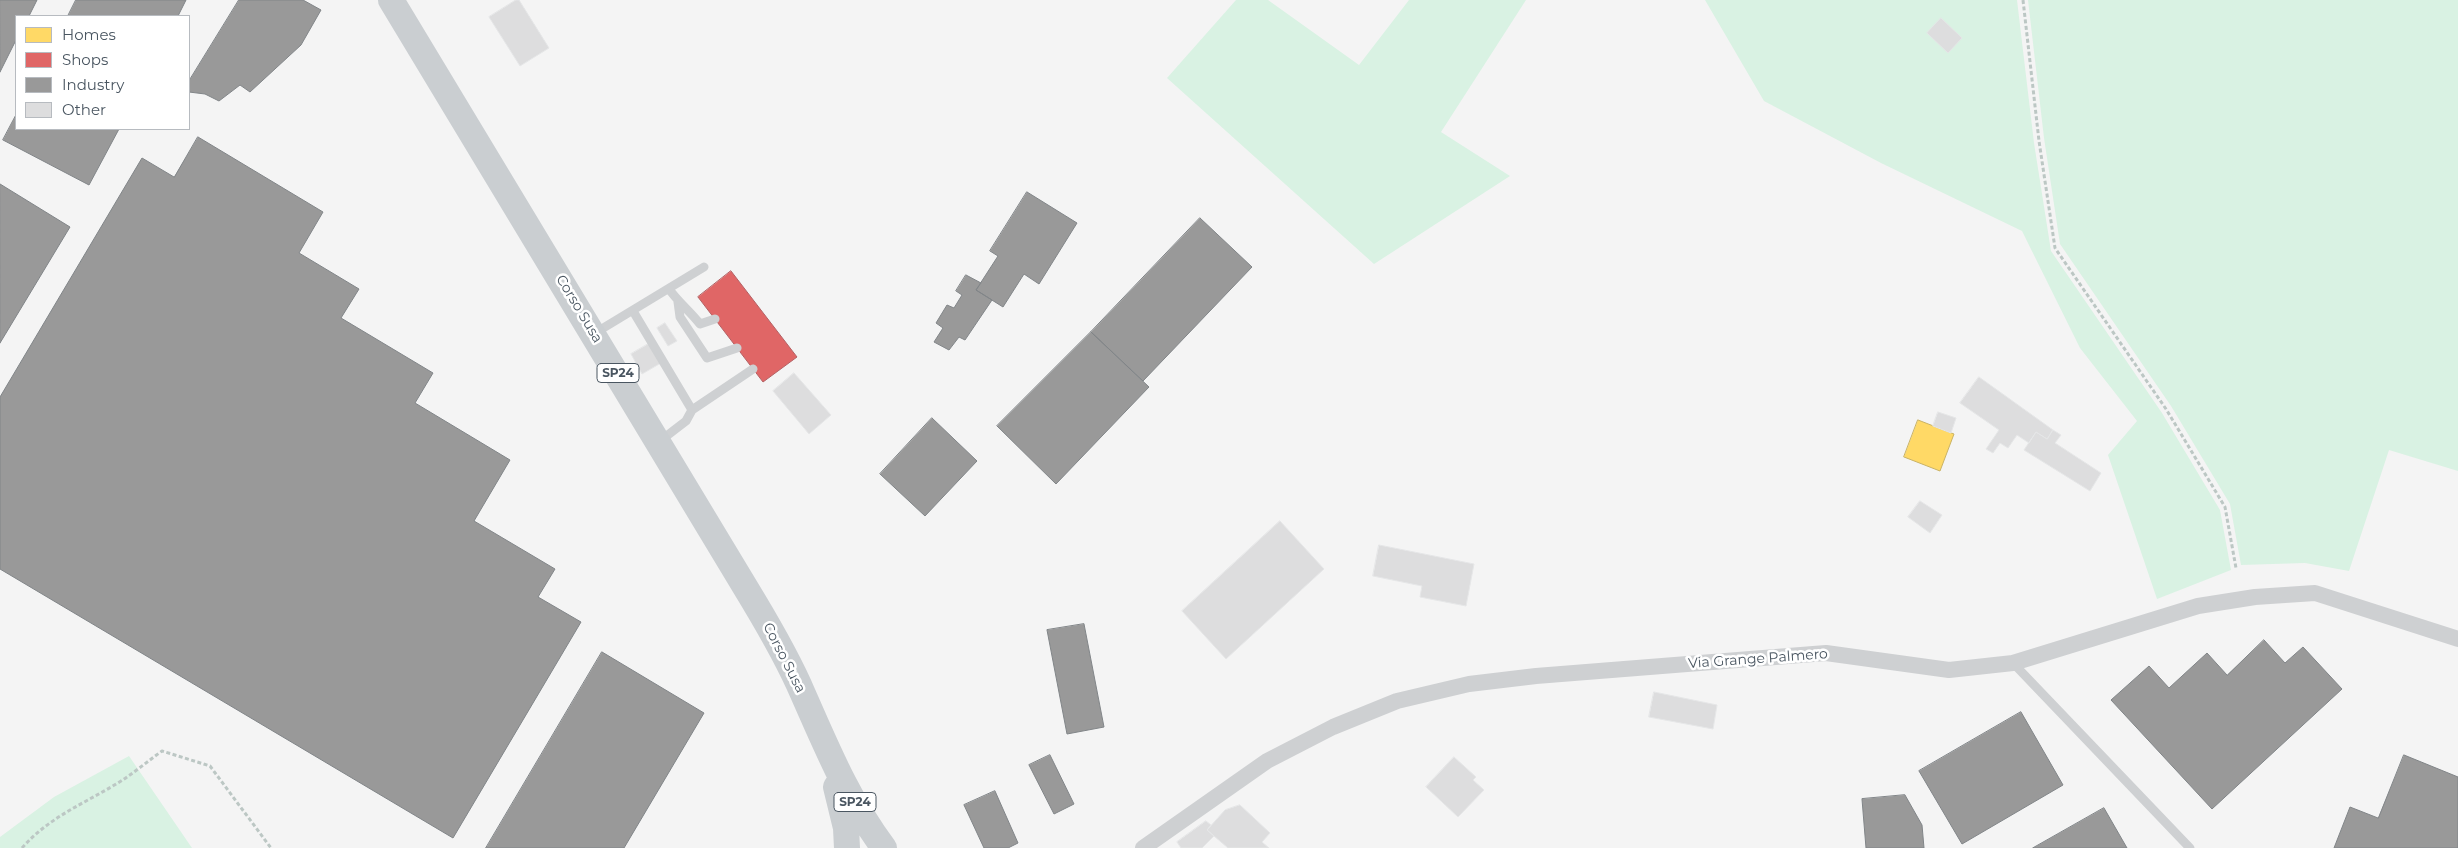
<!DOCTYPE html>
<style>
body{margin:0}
#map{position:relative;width:2458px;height:848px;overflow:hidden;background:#f4f4f4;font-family:Montserrat,sans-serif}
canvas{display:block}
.legend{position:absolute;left:15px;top:15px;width:175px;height:115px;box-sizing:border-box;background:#fff;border:1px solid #b7bbc0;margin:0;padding:6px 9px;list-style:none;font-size:15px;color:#4a5661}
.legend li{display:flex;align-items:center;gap:10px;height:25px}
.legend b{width:25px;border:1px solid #b7bbc0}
</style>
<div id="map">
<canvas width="2458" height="848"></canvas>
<ul class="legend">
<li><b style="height:14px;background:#ffd966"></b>Homes</li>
<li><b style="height:14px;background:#e06666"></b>Shops</li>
<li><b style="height:14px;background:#999"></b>Industry</li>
<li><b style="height:14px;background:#ddddde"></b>Other</li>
</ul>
</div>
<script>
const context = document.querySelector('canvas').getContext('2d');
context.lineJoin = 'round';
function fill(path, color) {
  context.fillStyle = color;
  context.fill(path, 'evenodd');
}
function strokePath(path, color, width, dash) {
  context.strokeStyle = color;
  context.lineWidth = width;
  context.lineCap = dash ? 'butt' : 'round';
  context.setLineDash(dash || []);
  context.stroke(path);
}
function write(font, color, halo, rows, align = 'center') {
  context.font = font + ' Montserrat,sans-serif';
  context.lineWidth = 5;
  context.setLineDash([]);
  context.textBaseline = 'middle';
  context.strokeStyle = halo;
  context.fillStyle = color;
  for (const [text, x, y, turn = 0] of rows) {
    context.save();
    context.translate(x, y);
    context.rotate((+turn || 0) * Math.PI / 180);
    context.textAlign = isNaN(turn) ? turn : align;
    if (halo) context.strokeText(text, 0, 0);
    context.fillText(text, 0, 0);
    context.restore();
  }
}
const green = new Path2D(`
 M1236 0H1268L1359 65 1409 0H1526L1441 132 1510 176 1374 264 1167 78Z
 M1705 0H2017L2034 143 2051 251 2162 413 2220 510 2231 570 2157 599 2108 455 2137 421 2080 348 2022 231 1881 163 1764 101Z
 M2028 0H2458V471L2389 450 2349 571 2305 563 2241 565 2230 504 2171 406 2060 244 2044 138Z
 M129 756 192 848H0V837L54 797Z`);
const homes = new Path2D(`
 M1918 420 1954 434 1940 471 1904 457Z`);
const shops = new Path2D(`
 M731 271 797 357 763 382 698 297Z`);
const industry = new Path2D(`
 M0 0H37L29 16H16V40L0 72Z
 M76 0H186L178 16H68Z
 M239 0H303L321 10 301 45 250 92 240 85 219 101 205 94 189 92V81Z
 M16 115V129H119L89 185 3 140Z
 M198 137 323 212 299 253 359 289 341 318 433 373 415 403 510 460 474 521 555 569 538 597 581 622 453 838 0 569V397L142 158 174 177Z
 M0 184 70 227 0 343Z
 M1027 192 1077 223 1039 284 1024 274 1003 307 976 290 998 256 990 251Z
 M1200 218 1252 267 1143 381 1091 332Z
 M966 275 981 283 976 290 992 300 965 340 959 337 949 350 934 342 943 328 936 323 947 305 954 308 962 295 956 291Z
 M1091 332 1149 387 1056 484 997 426Z
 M932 418 977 461 925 516 880 474Z
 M1084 624 1104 727 1067 734 1047 630Z
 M2264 640 2285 663 2303 647 2342 689 2212 809 2111 700 2149 666 2169 688 2207 653 2227 675Z
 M602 652 704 713 624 848H486Z
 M2021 712 2063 785 1962 844 1919 771Z
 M1050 755 1074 804 1054 814 1029 765Z
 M2404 755 2458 777V848H2334L2350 807 2378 818Z
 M995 791 1018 843 1008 848H984L964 805Z
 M1905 795 1922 825 1924 848H1866L1862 799Z
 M2104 808 2127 848H2033Z`);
const building = new Path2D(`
 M516 0H519L549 48 520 66 489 17Z
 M1941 18 1962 38 1948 53 1927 33Z
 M665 323 677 341 668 346 657 328Z
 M650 343 661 363 642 374 631 354Z
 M794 373 831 415 809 434 773 391Z
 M1979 377 2053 430 2047 439 2036 432 2029 443 2017 435 2008 448 2000 443 1993 453 1986 449 1999 430 1960 403Z
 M1938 412 1956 418 1951 433 1933 426Z
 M2053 430 2061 435 2055 443 2101 473 2090 491 2024 450 2036 432 2047 439Z
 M1920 501 1942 515 1930 533 1908 517Z
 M1280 521 1324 569 1226 659 1182 611Z
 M1379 545 1474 564 1466 606 1420 597 1422 586 1373 576Z
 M1654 692 1717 705 1713 729 1649 717Z
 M1454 757 1476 777 1473 780 1484 790 1458 817 1426 787Z
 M1240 805 1270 833 1262 842 1269 848H1228L1207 830 1225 810Z
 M1206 821 1211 825 1207 830 1214 836 1202 848H1181L1177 842Z`);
const path = new Path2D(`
 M2023 0 2039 141 2055 248 2166 409 2225 507 2236 568
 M22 848C50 816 86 803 121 781 135 772 148 761 162 751L210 766 271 848`);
const service = new Path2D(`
 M669 289C678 302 690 311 700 324L715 319
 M678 302 680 317 707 358 737 348
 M633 311 692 410 686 421 660 441
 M595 333 704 267
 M692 410 753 369
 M2013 663 2190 848`);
const minor = new Path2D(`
 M1143 848 1267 761 1333 727 1397 701 1469 684 1536 676 1826 653 1949 670 2013 663 2198 606 2255 597 2315 593 2458 639`);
const primary = new Path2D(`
 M391 0 753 600C771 630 789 661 803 694 827 748 848 800 884 848
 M836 787 846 828 847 848`);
const shields = [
 [618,373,42],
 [855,802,42]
];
const shieldNames = [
 ["SP24",618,373],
 ["SP24",855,802]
];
const streetNames = [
 ["Corso Susa",579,309,59],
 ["Corso Susa",784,658,63],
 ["Via Grange Palmero",1758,659,-4]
];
fill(green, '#d9f2e3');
fill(homes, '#ffd966');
strokePath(homes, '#c9b264', 1);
fill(shops, '#e06666');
strokePath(shops, '#b36164', 1);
fill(industry, '#999');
strokePath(industry, '#818588', 1);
fill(building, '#ddddde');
strokePath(building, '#e5e6e7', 1);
strokePath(path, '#bcc7c4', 3, [4, 2.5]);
strokePath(service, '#ced0d2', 9);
strokePath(minor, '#ced0d2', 16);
strokePath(primary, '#caced1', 26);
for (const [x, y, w] of shields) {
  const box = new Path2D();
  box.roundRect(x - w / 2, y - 9.5, w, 19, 4);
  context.fillStyle = '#fff';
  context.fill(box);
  strokePath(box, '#4a5661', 1);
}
write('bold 12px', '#4a5661', null, shieldNames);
write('14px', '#4a5661', '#fff', streetNames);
</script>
